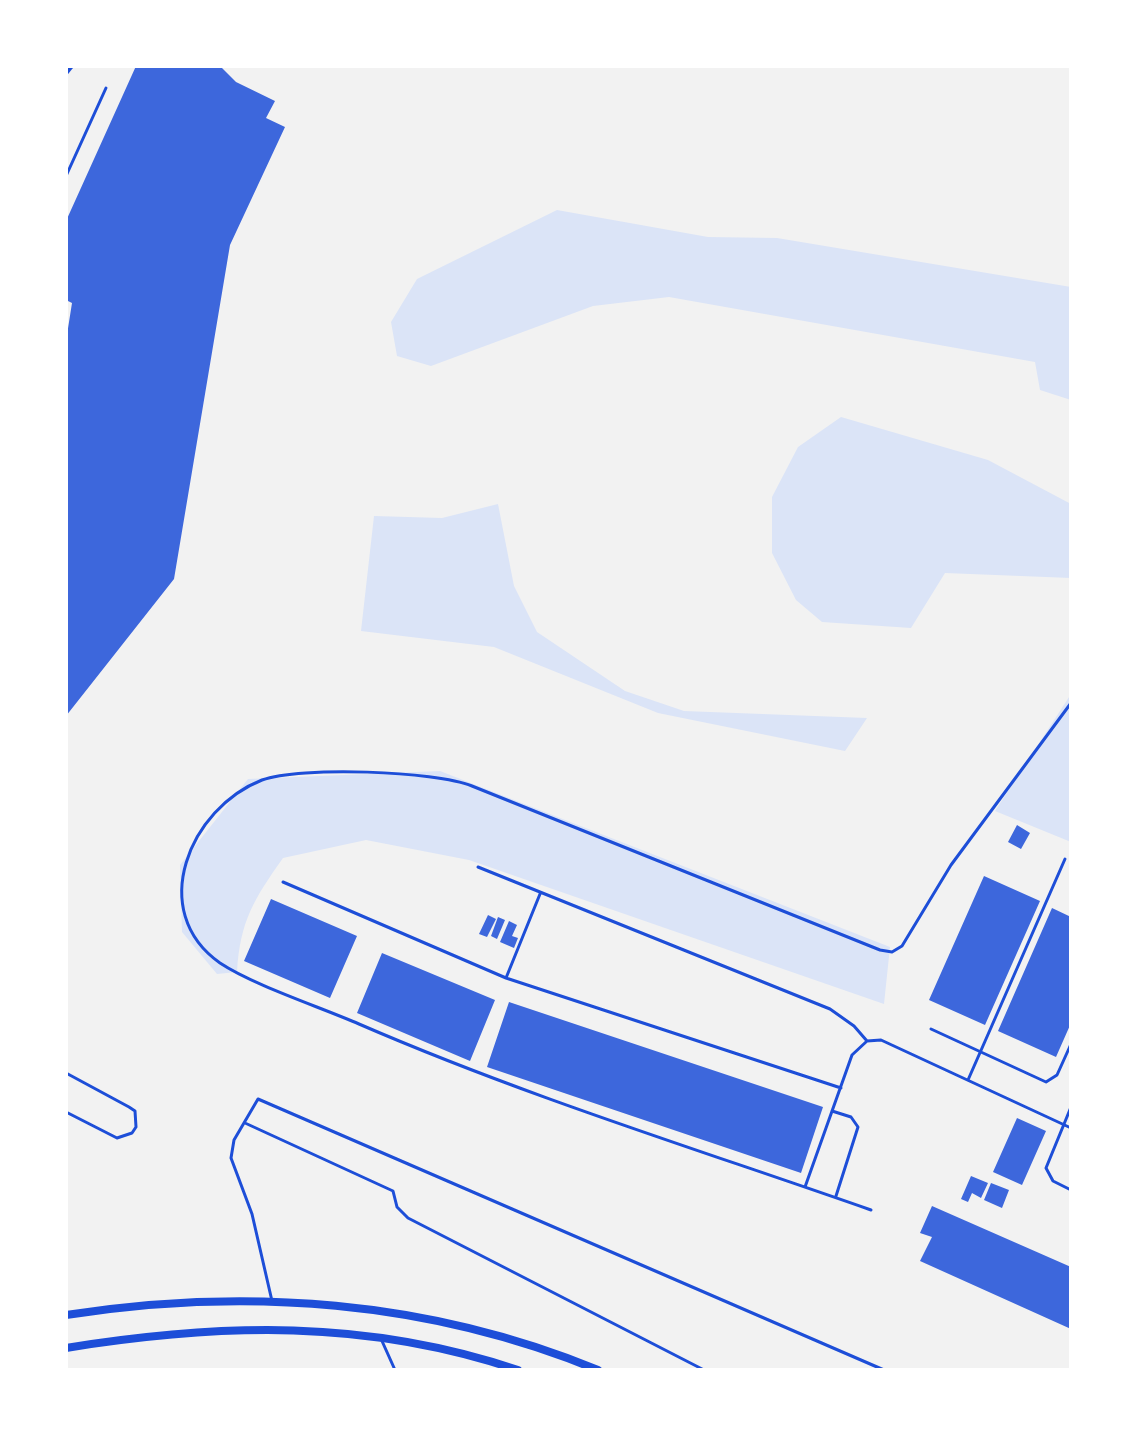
<!DOCTYPE html>
<style>
body{margin:0}
#map{position:relative;width:1137px;height:1436px;overflow:hidden;background:#f2f2f2;font-family:"Roboto Serif",serif}
canvas{display:block}
.frame{position:absolute;inset:0;border:68px solid #fff;pointer-events:none}
</style>
<div id="map">
<canvas width="1137" height="1436"></canvas>
<div class="frame"></div>
</div>
<script>
const context = document.querySelector('canvas').getContext('2d');
context.lineJoin = 'round';
function fill(path, color) {
  context.fillStyle = color;
  context.fill(path, 'evenodd');
}
function strokePath(path, color, width, dash) {
  context.strokeStyle = color;
  context.lineWidth = width;
  context.lineCap = dash ? 'butt' : 'round';
  context.setLineDash(dash || []);
  context.stroke(path);
}
const green = new Path2D(`
 M557 210 708 237 777 238 1071 287V400L1040 390 1035 362 669 297 593 306 431 366 397 356 391 322 417 279Z
 M841 417 988 460 1071 504V578L945 573 911 628 822 622 796 600 772 553V497L798 447Z
 M498 504 514 586 537 632 625 691 684 711 867 718 845 751 658 713 494 647 361 631 374 516 442 518Z
 M1071 694V842L995 811Z
 M440 771 890 947 884 1004 469 860 366 840 283 858C254 899 240 921 237 972L217 974 182 932 180 865 248 779Z`);
const building = new Path2D(`
 M136 66H220L236 82 275 101 266 118 285 127 230 245 174 579 66 716V341L72 303 66 300V221Z
 M1017 825 1030 833 1021 849 1008 842Z
 M984 876 1040 901 985 1025 929 1000Z
 M271 899 357 936 330 998 244 961Z
 M1052 908 1071 917V1023L1056 1057 998 1031Z
 M488 915 496 919 487 937 479 934Z
 M498 917 505 920 497 939 491 936Z
 M509 921 517 925 512 936 518 938 514 948 500 942Z
 M382 953 495 1000 470 1061 357 1013Z
 M509 1002 823 1107 801 1173 487 1067Z
 M1017 1118 1046 1131 1022 1185 993 1172Z
 M971 1176 988 1183 981 1198 972 1193 968 1202 961 1199Z
 M991 1183 1009 1190 1002 1208 984 1200Z
 M932 1206 1071 1267V1329L920 1261 932 1237 920 1233Z`);
const service = new Path2D(`
 M66 176 106 88
 M478 867 830 1009 854 1026 867 1041
 M283 882 506 978 841 1088
 M506 978 540 894
 M931 1029 1046 1082 1057 1075 1071 1044
 M66 1073 129 1107 135 1111 136 1127 132 1133 117 1138 66 1112
 M968 1080 1065 859
 M1071 1107 1046 1168 1053 1181 1071 1190
 M832 1111 851 1117 858 1127 836 1196
 M245 1123 393 1191 397 1207 408 1218 704 1370
 M805 1187 852 1055 867 1041 881 1040 1071 1128
 M871 1210C700 1150 525 1096 359 1024 320 1007 253 985 220 963 146 911 190 808 262 780 300 766 435 771 472 786L880 950 892 952 902 946 951 865 1071 703
 M272 1301 252 1214 231 1158 234 1140 258 1099 884 1370
 M382 1341 395 1370`);
const tertiary = new Path2D(`
 M66 71 70 66`);
const secondary = new Path2D(`
 M66 1315C246 1287 428 1300 598 1370
 M66 1348C222 1323 366 1319 518 1370`);
fill(green, '#dbe4f7');
fill(building, '#3d67dc');
strokePath(service, '#1d4ed8', 3);
strokePath(tertiary, '#1d4ed8', 7);
strokePath(secondary, '#1d4ed8', 8);
</script>
